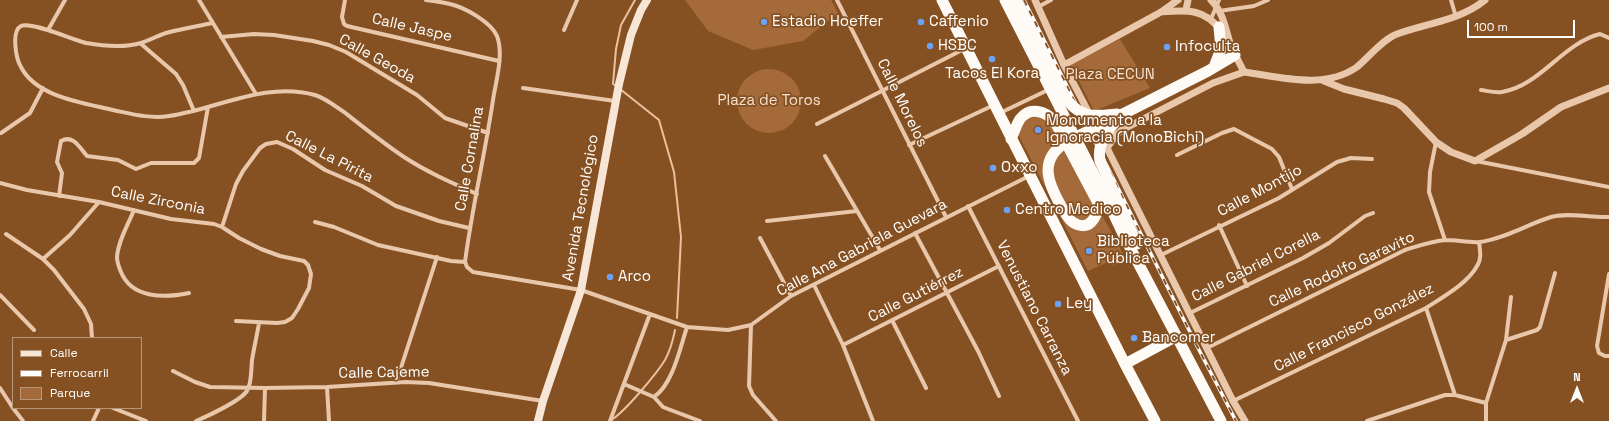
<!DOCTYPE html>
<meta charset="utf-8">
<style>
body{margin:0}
#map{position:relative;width:1609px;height:421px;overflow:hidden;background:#865122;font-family:"Space Grotesk",sans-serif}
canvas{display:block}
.legend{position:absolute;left:12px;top:337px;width:130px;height:72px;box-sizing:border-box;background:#865122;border:1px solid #b6977a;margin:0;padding:5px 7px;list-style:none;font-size:12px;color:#fff}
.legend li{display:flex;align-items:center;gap:8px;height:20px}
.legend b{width:20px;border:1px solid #b6977a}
.north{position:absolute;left:1557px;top:369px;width:40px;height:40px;-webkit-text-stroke:3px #865122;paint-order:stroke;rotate:0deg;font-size:11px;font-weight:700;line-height:16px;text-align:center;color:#fff}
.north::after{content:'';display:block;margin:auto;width:14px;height:18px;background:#fff;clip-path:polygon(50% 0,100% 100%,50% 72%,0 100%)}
.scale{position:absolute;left:1467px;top:20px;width:108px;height:18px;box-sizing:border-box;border:2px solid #fff;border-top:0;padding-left:5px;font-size:12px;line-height:14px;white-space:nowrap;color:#fff;-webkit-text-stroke:3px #865122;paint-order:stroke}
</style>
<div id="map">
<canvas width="1609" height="421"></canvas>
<ul class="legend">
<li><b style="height:5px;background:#f7e6d6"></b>Calle</li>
<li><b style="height:5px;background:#fff"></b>Ferrocarril</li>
<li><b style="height:11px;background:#a56a39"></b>Parque</li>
</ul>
<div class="north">N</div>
<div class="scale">100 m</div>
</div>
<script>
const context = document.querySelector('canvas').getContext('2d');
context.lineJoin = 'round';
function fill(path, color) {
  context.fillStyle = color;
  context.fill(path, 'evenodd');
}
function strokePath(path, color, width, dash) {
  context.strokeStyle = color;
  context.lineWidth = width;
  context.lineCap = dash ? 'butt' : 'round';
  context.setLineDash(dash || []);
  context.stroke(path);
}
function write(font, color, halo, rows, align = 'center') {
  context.font = font + ' "Space Grotesk",sans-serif';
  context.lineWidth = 3.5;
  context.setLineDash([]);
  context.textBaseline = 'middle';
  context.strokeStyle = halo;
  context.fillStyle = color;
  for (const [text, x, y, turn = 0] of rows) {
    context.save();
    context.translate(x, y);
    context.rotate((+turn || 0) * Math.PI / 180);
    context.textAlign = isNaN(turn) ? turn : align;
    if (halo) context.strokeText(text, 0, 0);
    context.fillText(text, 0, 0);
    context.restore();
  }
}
const green = new Path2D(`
 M685 0H831L838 13 803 41 753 50 708 31Z
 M1120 39 1150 88 1094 111 1071 65Z
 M737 101a32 32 0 1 1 64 0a32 32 0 1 1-64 0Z
 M1032 114 1049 118 1126 259 1113 266 1110 261 1088 271 1019 136C1020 126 1022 120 1032 114Z`);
const stream = new Path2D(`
 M616 86 613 84 616 49 621 25 635 0
 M620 89 659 120 674 172 681 237 677 318
 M611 420C624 413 657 373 665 360 670 351 673 340 675 330`);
const minor = new Path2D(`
 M199 0 256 94
 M345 0 342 17 344 24 347 26 499 61
 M426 0C434 1 442 2 450 4 464 7 491 22 497 36 504 55 496 80 493 100 485 154 472 208 465 262
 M837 0 946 217
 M1451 0 1456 17
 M1038 7 1051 0
 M1219 11 1254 6 1268 0
 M1211 19 1219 0
 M213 23C198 26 181 29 166 33 157 36 150 40 141 43 124 48 103 46 86 43 73 40 31 21 21 26 11 31 16 59 21 67 36 97 84 103 113 110 132 114 150 119 169 116 217 109 265 81 315 95 325 98 335 106 344 112 363 127 383 143 404 157 427 172 452 183 477 194
 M48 30 65 0
 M564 30 577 0
 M221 37 254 34 274 35 313 41 329 45 346 52 417 95 445 118 488 133
 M140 43 176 74 183 85 194 111
 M523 88 615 101
 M1481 90C1488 91 1495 93 1502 92 1540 86 1563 43 1600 34L1609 38
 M1000 113 1050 89
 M817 124 966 48
 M1 133 30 113 43 88
 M1436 142 1430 172 1429 192 1445 240
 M909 145 994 105
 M1177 155 1222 133 1234 129 1272 149 1279 157 1292 189
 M825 156 880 250
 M1476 161 1609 187
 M0 183 27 190 99 202 171 219 214 224 222 227 239 238 261 249 280 256 304 261 308 265 311 274 309 288 298 309 292 318 285 322 277 323 236 321
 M59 196 62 173 57 162 61 141C73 134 80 148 87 156L118 160 136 169 151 163H194L199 158 208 107
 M968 206 1078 421
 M134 210C128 225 118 241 117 257 117 263 119 267 121 272 132 299 165 298 189 293
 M767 221 857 211
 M315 222 334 227 378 245 451 261 465 262 467 267 473 272 581 290 687 327 728 330 751 325 791 296 1029 176
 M1219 225 1247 286
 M222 227 236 184 243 171 260 148 266 144 277 142 293 149 325 170 362 186 396 206 439 221 469 228
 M915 233 978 351 999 396
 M6 234 43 259 54 270 84 309 91 324 92 338
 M760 238 791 296
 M1161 255 1279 198 1337 162 1351 158 1372 159
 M43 259 70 235 99 202
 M1609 274 1597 346 1599 353 1605 356H1609
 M814 285 843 345 873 421
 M0 295 34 330
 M1426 308 1455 395
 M1190 313 1303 258 1329 243 1365 216 1373 213
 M892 320 926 388
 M751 325 749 386 753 395 776 421
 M1506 340 1537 330 1540 327 1555 273
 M843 345 999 266
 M1207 348 1405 250C1418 246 1432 241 1446 240 1457 240 1469 243 1480 242 1504 239 1528 224 1551 217 1568 212 1591 218 1609 217
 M173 371 195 382 210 387 265 388 327 387 406 382 429 383 543 401
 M396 383 437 257
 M624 384 654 397 663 407 668 409 700 421
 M327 387 329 421
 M0 388 13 408
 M654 397C673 384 680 348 687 327
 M1233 401 1426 308C1443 297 1468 283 1477 266 1482 259 1480 250 1479 242
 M13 408 23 421
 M113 408 146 421
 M93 421 99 408
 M196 421C208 416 240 401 247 391 252 383 251 369 252 360 254 348 257 335 259 323
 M264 421 265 388
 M610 421 650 314
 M1367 421 1445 395H1455L1486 403
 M1486 421V403L1506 340 1511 297`);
const tertiary = new Path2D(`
 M1035 0 1064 65 1107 148 1233 401 1245 421
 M1211 0C1223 12 1225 27 1230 43 1234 53 1239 62 1244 72 1281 77 1324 90 1357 67 1369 57 1383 39 1397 34 1427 23 1459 21 1485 0
 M1186 10 1188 0
 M1161 12C1186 10 1205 8 1221 31
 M1064 65 1161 12 1178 0
 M1324 81 1344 89 1384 99 1397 103 1404 108 1436 142 1451 152 1475 161 1522 134 1561 107 1609 88
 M1107 148 1116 135 1122 130 1213 83 1244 72`);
const secondary = new Path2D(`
 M538 421 543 401 581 290 619 84 631 35 641 10 647 0`);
const trunk = new Path2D(`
 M942 0 1125 364 1155 421
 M1005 0 1107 200 1124 236 1221 421
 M1214 67 1221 49 1219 27
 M1123 114 1208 71 1235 55
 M1011 139C1014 133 1016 125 1020 119 1030 106 1046 111 1055 122L1098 203
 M1125 364 1177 336`);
const rail = new Path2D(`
 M1024 0 1197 346 1236 421`);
const trunkBridge = new Path2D(`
 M1016 0 1067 100C1082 119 1095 116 1117 114
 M1117 120C1106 132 1097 144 1100 161L1137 244
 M1098 203C1098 217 1089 232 1074 223 1068 220 1065 212 1061 206 1048 183 1038 160 1066 142L1123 114`);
const markers = [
 [764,22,4,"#6da1f6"],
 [921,22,4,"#6da1f6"],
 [930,46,4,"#6da1f6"],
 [1167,47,4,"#6da1f6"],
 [992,59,4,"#6da1f6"],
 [1038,130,4,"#6da1f6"],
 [993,168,4,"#6da1f6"],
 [1007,210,4,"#6da1f6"],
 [1089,251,4,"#6da1f6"],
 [610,277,4,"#6da1f6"],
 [1058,304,4,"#6da1f6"],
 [1134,338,4,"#6da1f6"]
];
const poiNames = [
 ["Estadio Hoeffer",772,22],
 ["Caffenio",929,22],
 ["HSBC",938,46],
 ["Infoculta",1175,47],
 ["Tacos El Kora",992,74,"center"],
 ["Monumento a la",1046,121],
 ["Ignoracia (MonoBichi)",1046,138],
 ["Oxxo",1001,168],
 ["Centro Medico",1015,210],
 ["Biblioteca",1097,242],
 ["Pública",1097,259],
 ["Arco",618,277],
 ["Ley",1066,304],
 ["Bancomer",1142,338]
];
const streetNames = [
 ["Calle Jaspe",412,28,13],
 ["Calle Geoda",377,59,29],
 ["Calle Morelos",902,103,64],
 ["Calle La Pirita",329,157,27],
 ["Calle Cornalina",470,159,-80],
 ["Calle Montijo",1260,191,-28],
 ["Calle Zirconia",158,201,11],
 ["Avenida Tecnológico",581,208,-80],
 ["Calle Ana Gabriela Guevara",862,248,-28],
 ["Calle Gabriel Corella",1256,266,-27],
 ["Calle Rodolfo Garavito",1342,270,-25],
 ["Calle Gutiérrez",916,295,-27],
 ["Venustiano Carranza",1034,308,63],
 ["Calle Francisco González",1354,328,-27],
 ["Calle Cajeme",384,373,-1]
];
const parkNames = [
 ["Plaza CECUN",1110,75],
 ["Plaza de Toros",769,101]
];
fill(green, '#a56a39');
strokePath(stream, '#eac09f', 2);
strokePath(minor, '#e9c7ab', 4);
strokePath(tertiary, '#e9c7ab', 7);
strokePath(secondary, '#f7e6d6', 8);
strokePath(trunk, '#fefbf7', 11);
strokePath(rail, '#fff', 3.5);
strokePath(rail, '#865122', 2, [6]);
strokePath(trunkBridge, '#fefbf7', 11);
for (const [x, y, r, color] of markers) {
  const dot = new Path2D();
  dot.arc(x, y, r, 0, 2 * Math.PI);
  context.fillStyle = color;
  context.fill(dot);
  strokePath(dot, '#865122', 1.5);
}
write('15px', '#fff', '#865122', poiNames, 'left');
write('15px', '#fff', '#865122', streetNames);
write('15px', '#f7e1d0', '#865122', parkNames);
</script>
